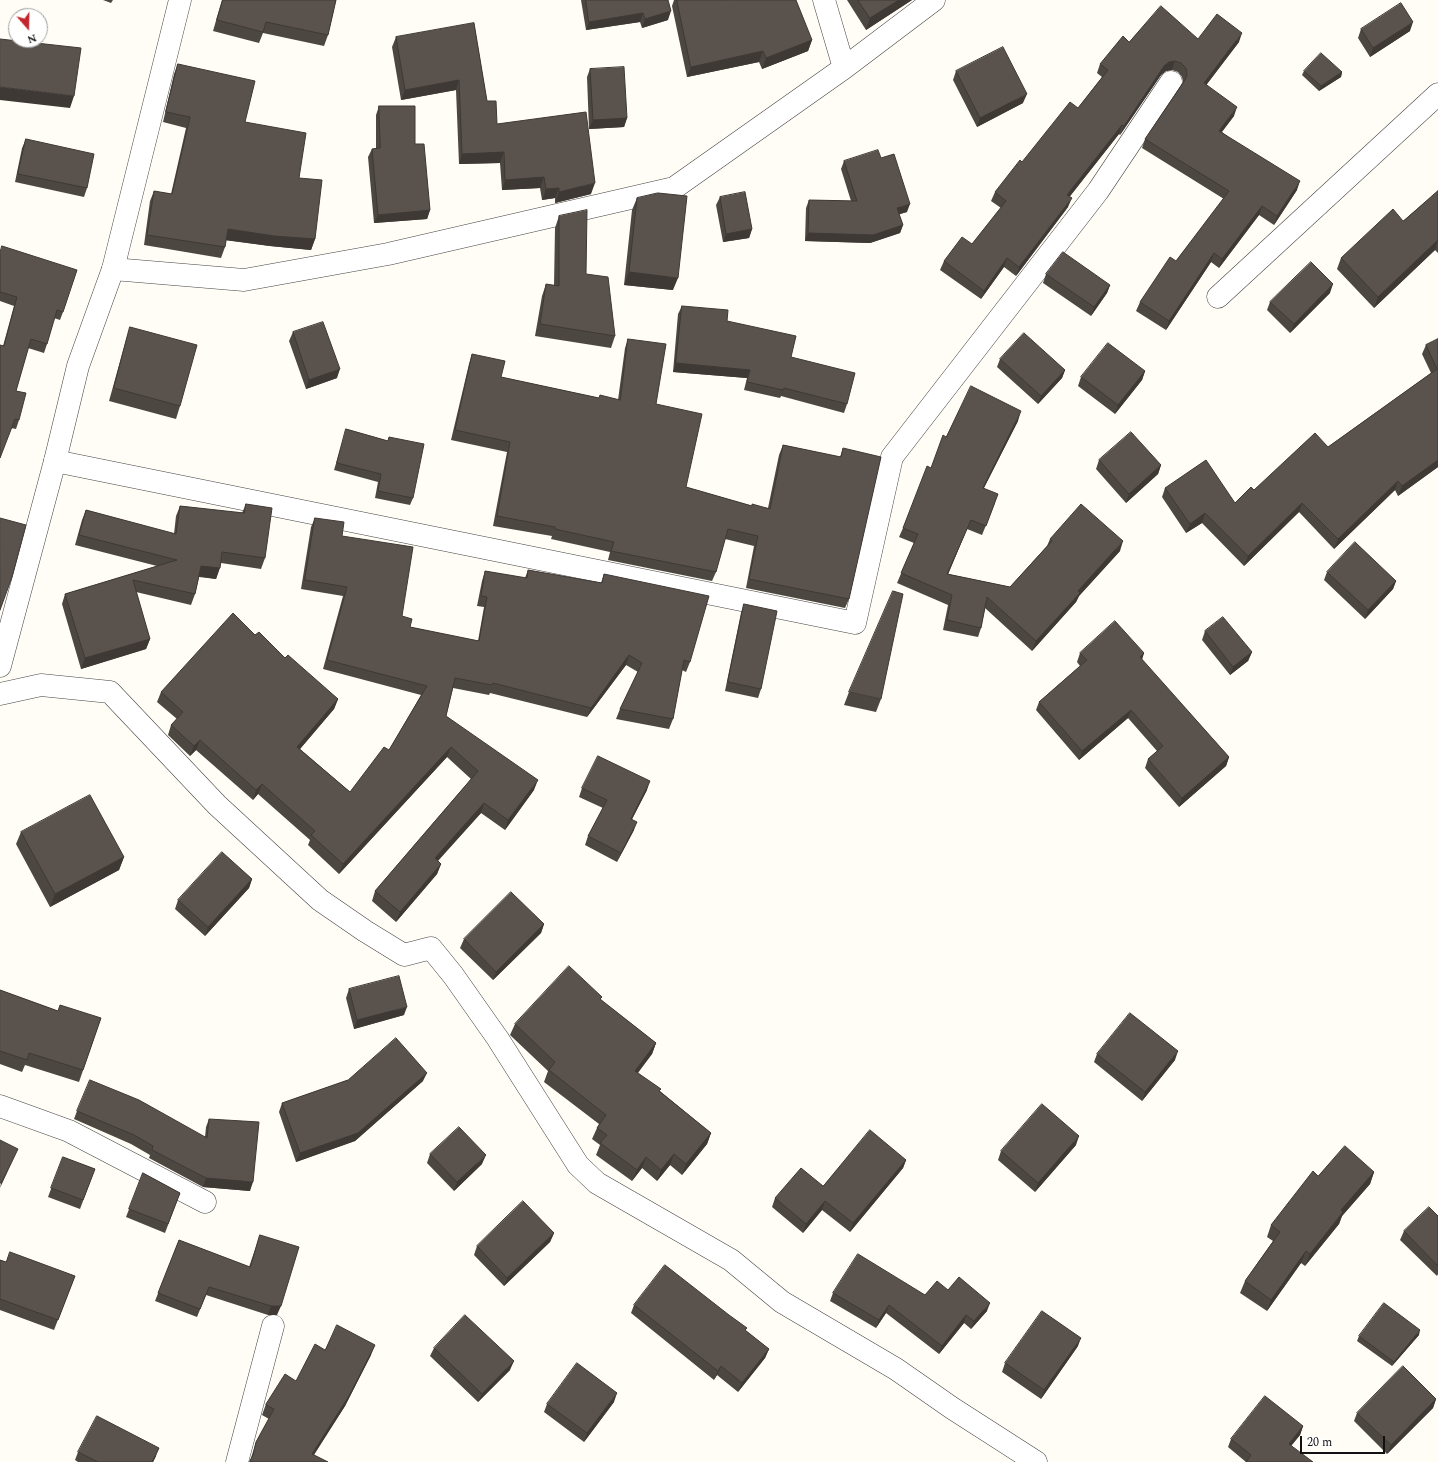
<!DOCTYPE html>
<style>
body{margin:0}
#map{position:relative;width:1438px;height:1462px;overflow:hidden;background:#fffdf5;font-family:Spectral,serif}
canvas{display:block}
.north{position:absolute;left:8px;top:8px;width:40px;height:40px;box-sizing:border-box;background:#fff;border:1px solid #a0a0a0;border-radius:50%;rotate:160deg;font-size:11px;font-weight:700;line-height:16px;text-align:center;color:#111}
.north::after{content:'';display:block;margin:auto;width:14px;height:18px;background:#c4262e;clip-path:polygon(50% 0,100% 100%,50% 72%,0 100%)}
.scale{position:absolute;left:1300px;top:1436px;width:85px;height:18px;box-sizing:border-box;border:2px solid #111;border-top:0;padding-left:5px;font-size:12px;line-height:14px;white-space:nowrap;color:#111;-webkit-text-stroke:3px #fff;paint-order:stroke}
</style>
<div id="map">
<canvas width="1438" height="1462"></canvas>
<div class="north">N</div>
<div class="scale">20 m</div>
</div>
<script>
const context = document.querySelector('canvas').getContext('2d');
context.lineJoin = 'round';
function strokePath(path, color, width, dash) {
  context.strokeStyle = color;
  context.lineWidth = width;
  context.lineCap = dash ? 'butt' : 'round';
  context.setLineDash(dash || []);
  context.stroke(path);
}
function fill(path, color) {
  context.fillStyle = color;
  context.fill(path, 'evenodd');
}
const minor = new Path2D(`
 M824 0 844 68
 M113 269 244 280 388 254 674 188 844 68 934 0
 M1218 297 1438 94
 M55 461 855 623 892 457 1098 191 1171 82
 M0 694 41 685 110 692 217 805 320 900 365 931 404 955 431 948 453 975 498 1039 578 1165 597 1183 731 1260 782 1302 896 1369 952 1408 1036 1462
 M0 1106 69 1131 205 1202
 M237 1462 273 1326`);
const tertiary = new Path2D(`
 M0 666 55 461 78 366 113 269 180 0`);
const wall = new Path2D(`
 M103 0H113L111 3Z
 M222 0H336L328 35 324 46 263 33 259 43 213 31Z
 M581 0H668V20L642 28 640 22 586 30Z
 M674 0H728V1L812 40 808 51 762 69 759 62 687 77 672 6Z
 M847 0H912L866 30Z
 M474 23 487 101 497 124 591 194 555 203V198L542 200 540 188 502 190 500 163 459 164 456 90 401 100 392 47 396 37Z
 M1361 29 1410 31 1370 57 1358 38Z
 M1198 39 1239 42 1206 85 1234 116 1222 132 1297 190 1274 225 1259 215 1219 268 1211 262 1166 330 1136 311 1140 302 1176 261 1224 199 1142 148 1145 139 1183 82 1182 77 1178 72 1172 70 1166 71 1161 75 1120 135 1119 134 1069 197 1068 207 1016 276 1004 267 981 299 940 270 944 261 972 244 1001 208 991 201 995 192 1022 162 1078 108 1102 77 1097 73 1100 64 1129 42Z
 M178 64 245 122 299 178 315 239 311 250 270 246 226 240 225 247 221 258 144 245 150 201 154 191 171 194 186 128 163 122 174 74Z
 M590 69 627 118 624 127 589 129 587 77Z
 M956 71 1023 103 977 127 953 80Z
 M1304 71 1342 72 1341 77 1319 91 1302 75Z
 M379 106 415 144 430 210 427 219 374 223 368 157 372 149 376 148V115Z
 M26 139 87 188 84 197 15 182 22 148Z
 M844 161 907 212 899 214 903 225 900 233 870 243 805 241 806 208 809 200 851 201 841 169Z
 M1438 191V253L1435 250 1374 308 1337 269 1341 258 1403 221Z
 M720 197 752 229 749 238 723 242 716 205Z
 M637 198 673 290 624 285 632 210Z
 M559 216 615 336 611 348 535 336 542 296 546 284 554 286 555 228Z
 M0 252 63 312 60 320 54 318 47 344 44 353 28 348 16 391 19 420 16 429 11 428 3 346 14 306 0 301Z
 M1046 274 1110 285 1107 293 1091 316 1043 283Z
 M1330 293 1290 333 1267 310 1270 302Z
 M682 306 727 321 791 357 847 404 844 413 781 396 780 398 744 390 747 378 673 372 678 314Z
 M130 327 180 406 176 419 109 401 126 340Z
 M293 332 337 378 306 389 289 341Z
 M628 339 656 404 686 487 752 506 768 508 779 455 783 445 840 457 843 448 849 599 845 608 746 588 754 546 725 539 716 572 712 581 608 560 610 552 551 539 552 536 493 526 507 452 451 440 469 364 472 354 501 377 599 398 618 400 625 348Z
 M1438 339V467L1398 496 1395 490 1334 549 1299 512 1244 566 1202 523 1186 533 1162 497 1165 488 1235 503 1254 490 1328 447 1431 373 1422 354 1426 345Z
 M1000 359 1065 370 1062 378 1038 404 997 367Z
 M1145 371 1142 380 1115 414 1078 386 1081 377Z
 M1018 421 984 488 995 503 982 535 967 529 948 574 1010 587 1047 546 1050 539 1120 551 1079 596 1076 602 1032 651 985 608 981 628 978 637 943 630 948 605 897 583 914 543 899 537 903 528 931 468 946 437Z
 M346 429 388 441 389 437 413 498 410 505 375 498 378 482 334 470 344 437Z
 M1099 460 1161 465 1158 474 1126 503 1096 469Z
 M246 504 265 558 261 569 221 563 216 579 199 577 195 594 191 605 136 592 150 639 146 649 81 669 62 604 65 594 157 566 75 545 82 520 86 510 174 534 176 516 180 506 242 513Z
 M315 518 342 536 410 627 478 641 484 607 477 606 482 581 485 571 525 578 528 570 601 583 604 574 690 662 686 672 682 670 673 719 669 729 616 719 620 709 638 672 626 665 587 717 490 693 489 695 453 688 446 716 534 790 505 830 481 813 438 861 441 864 437 874 396 922 372 901 375 891 471 779 447 757 339 874 308 845 310 840 258 794 253 800 196 750 190 756 168 735 171 725 177 719 157 702 161 692 255 635 338 699 334 709 300 749 350 792 389 750 421 695 323 669 343 596 301 589 311 527Z
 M1327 572 1396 581 1393 589 1365 619 1324 580Z
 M744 604 761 689 758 698 725 691 741 613Z
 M1205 631 1252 652 1248 661 1230 675 1202 640Z
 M1080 653H1144L1142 660 1229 757 1226 766 1179 807 1145 768 1148 759 1157 751 1128 718 1079 760 1036 710 1039 702 1080 666 1077 662Z
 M849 692 881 699 876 712 844 705Z
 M582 788 647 790 632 819 634 830 617 862 585 845 588 836 603 808 579 797Z
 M21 832 124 857 119 870 50 907 16 844Z
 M252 879 249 888 205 936 175 909 178 900Z
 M544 924 541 933 493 980 460 948 464 939Z
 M349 989 404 1015 354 1029 346 998Z
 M0 990 58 1011 101 1018 79 1082 25 1065 22 1072 0 1064Z
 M601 1000 656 1043 652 1054 638 1073 711 1133 707 1144 682 1175 670 1165 657 1181 642 1168 632 1181 596 1155 600 1145 592 1139 597 1128 599 1124 544 1082 548 1071 510 1035 515 1024Z
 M1097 1054 1175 1060 1142 1101 1094 1062Z
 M348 1080 423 1081 355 1141 296 1162 279 1112 282 1103Z
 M77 1111 205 1137 206 1127 209 1119 250 1191 203 1187 149 1158 150 1155 131 1144 74 1119Z
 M1076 1145 1035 1192 998 1160 1001 1151Z
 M430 1154 482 1164 454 1191 427 1163Z
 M63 1157 95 1169 80 1209 48 1197Z
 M906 1160 903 1168 850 1232 822 1210 803 1233 772 1207 775 1198 823 1186Z
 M1374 1172 1370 1184 1342 1216 1339 1224 1305 1266 1301 1263 1267 1311 1240 1293 1245 1281 1273 1241 1267 1237 1271 1225 1318 1176Z
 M143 1173 180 1193 165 1233 126 1217Z
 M1438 1216V1274L1437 1276 1400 1240 1404 1231Z
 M554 1233 550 1242 504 1286 474 1255 477 1246Z
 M260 1235 277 1315H268L206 1295 197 1317 155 1301 179 1240 249 1267Z
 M0 1260 6 1262 75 1276 54 1330 0 1310Z
 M948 1290 987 1311 971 1329 964 1323 939 1354 886 1313 876 1328 830 1301 833 1293 925 1295Z
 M634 1305 746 1331 769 1349 765 1358 738 1392 717 1375 714 1380 631 1313Z
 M1419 1335 1392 1366 1357 1341 1359 1336Z
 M1078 1346 1041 1399 1002 1372 1005 1363Z
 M434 1348 510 1370 478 1402 430 1356Z
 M325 1350 371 1355 345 1406 314 1455 328 1462H249L251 1458 256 1442 269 1419 262 1415 266 1404 296 1381Z
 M1436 1399 1433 1408 1387 1454 1354 1421 1357 1413Z
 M614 1402 584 1442 544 1412 547 1404Z
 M1303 1426 1300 1435 1291 1446 1246 1462 1228 1447 1231 1439Z
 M78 1452 156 1456 153 1462H78L75 1460Z`);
const shadedWall = new Path2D(`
 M899 0H912L866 30 870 18Z
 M671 11 668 20 642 28 645 19Z
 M643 13 640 22 586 30 589 22Z
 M1413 22 1410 31 1370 57 1373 48Z
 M1242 33 1239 42 1201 92 1204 83Z
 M812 40 808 51 762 69 766 58Z
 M763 51 759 62 687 77 691 67Z
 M1175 61 1172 70 1166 71 1161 75 1120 135 1124 126 1164 66 1169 62Z
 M1342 72 1341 77 1319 91 1321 86Z
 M459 80 456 90 401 100 405 90Z
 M0 87 74 96 70 108 0 100Z
 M1027 94 1023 103 977 127 980 118Z
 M1237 107 1234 116 1216 139 1219 131Z
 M627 118 624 127 589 129 593 120Z
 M1122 125 1119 134 1064 204 1067 195Z
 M504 152 500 163 459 164 462 154Z
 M544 177 540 188 502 190 505 180Z
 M1300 181 1297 190 1274 225 1277 216Z
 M595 183 591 194 555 203 559 192Z
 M559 188 555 198 542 200 546 189Z
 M1072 198 1068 207 1016 276 1019 267Z
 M910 204 907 212 894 216 897 208Z
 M1262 206 1259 215 1219 268 1222 259Z
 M430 210 427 219 374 223 378 215Z
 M903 225 900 233 870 243 805 241 808 233Z
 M228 229 315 239 311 250 270 246 224 240Z
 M752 229 749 238 723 242 726 234Z
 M1438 240 1435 250 1374 308 1378 297Z
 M1214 253 1211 262 1166 330 1169 321Z
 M1007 258 1004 267 981 299 984 291Z
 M629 272 678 278 673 290 624 285Z
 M1333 284 1330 293 1290 333 1294 324Z
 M1110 285 1107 293 1091 316 1094 307Z
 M676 363 750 370 747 378 673 372Z
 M340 369 337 378 306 389 309 380Z
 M1065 370 1062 378 1038 404 1041 396Z
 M1145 371 1142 380 1115 414 1118 405Z
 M1021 411 1018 421 979 497 983 488Z
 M1438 460V467L1398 496 1402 486Z
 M1161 465 1158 474 1126 503 1129 494Z
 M1398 481 1395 490 1334 549 1338 539Z
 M1302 503 1299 512 1244 566 1248 556Z
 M1205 513 1202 523 1186 533 1190 524Z
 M971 520 967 529 944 584 947 574Z
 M1123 541 1120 551 1079 596 1076 602 1032 651 1036 641 1078 591Z
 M201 566 220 568 216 579 197 576Z
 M1396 581 1393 589 1365 619 1368 610Z
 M150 639 146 649 81 669 85 658Z
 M1252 652 1248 661 1230 675 1233 667Z
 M1144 653 1141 661 1140 657Z
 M629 655 626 665 587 717 591 708Z
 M338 699 334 709 294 756 297 747Z
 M1131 710 1128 718 1079 760 1082 751Z
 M200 740 196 750 190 756 194 746Z
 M451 747 447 757 339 874 343 864Z
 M1229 757 1226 766 1179 807 1182 798Z
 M538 780 534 790 505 830 508 820Z
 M650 781 647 790 628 827 631 819Z
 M262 784 258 794 253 800 256 790Z
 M484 803 481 813 431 868 435 858Z
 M637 822 634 830 617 862 621 853Z
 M124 857 119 870 50 907 55 894Z
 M441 864 437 874 396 922 400 912Z
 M252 879 249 888 205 936 208 927Z
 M544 924 541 933 493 980 496 972Z
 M407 1007 404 1015 354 1029 357 1020Z
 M656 1043 652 1054 630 1082 635 1071Z
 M1178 1051 1175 1060 1142 1101 1145 1092Z
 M427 1073 423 1081 355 1141 296 1162 300 1153Z
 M711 1133 707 1144 682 1175 686 1164Z
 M1079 1136 1076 1145 1035 1192 1038 1183Z
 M18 1149 14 1158 0 1188 1 1183Z
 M674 1154 670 1165 657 1181 661 1170Z
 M486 1155 482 1164 454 1191 457 1182Z
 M646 1157 642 1168 632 1181 637 1170Z
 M906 1160 903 1168 850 1232 853 1223Z
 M1374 1172 1370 1184 1342 1216 1339 1224 1305 1266 1310 1254 1341 1210Z
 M206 1178 253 1182 250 1191 203 1187Z
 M825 1201 822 1210 803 1233 806 1224Z
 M554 1233 550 1242 504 1286 507 1278Z
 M1306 1251 1301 1263 1267 1311 1271 1300Z
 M990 1303 987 1311 971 1329 974 1321Z
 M889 1305 886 1313 876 1328 879 1320Z
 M271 1306H281L277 1315H268Z
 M966 1315 964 1323 939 1354 942 1346Z
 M1420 1330 1419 1335 1392 1366 1394 1362Z
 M1081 1338 1078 1346 1041 1399 1044 1390Z
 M375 1345 371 1355 345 1406 309 1462 312 1454Z
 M769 1349 765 1358 738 1392 742 1383Z
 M514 1361 510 1370 478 1402 482 1394Z
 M721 1366 717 1375 714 1380 718 1371Z
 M617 1393 614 1402 584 1442 587 1433Z
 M1436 1399 1433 1408 1387 1454 1391 1445Z
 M1303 1426 1300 1435 1286 1452 1289 1444Z
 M159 1448 156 1456 153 1462H152Z`);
const building = new Path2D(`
 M223 0H336L328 35 266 22 263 32 217 20Z
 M586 0H668L671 11 645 19 643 13 589 22Z
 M677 0H728V1L730 0H796L812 40 766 58 763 51 691 67Z
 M858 0H899L870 18Z
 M1401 3 1413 22 1373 48 1361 29Z
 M1161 6 1198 39 1217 14 1242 33 1204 83 1237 107 1219 131 1300 181 1277 216 1262 206 1222 259 1214 253 1169 321 1140 302 1170 257 1176 261 1229 191 1145 139 1185 80 1187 75 1186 68 1181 63 1175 61 1169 62 1164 66 1124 126 1122 125 1067 195 1072 198 1019 267 1007 258 984 291 944 261 962 237 972 244 1006 201 995 192 1020 160 1022 162 1070 102 1078 108 1108 70 1100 64 1123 36 1129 42Z
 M474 23 487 101H496L497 124 586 112 595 183 559 192V188L546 189 544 177 505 180 504 152 462 154 459 80 405 90 396 37Z
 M0 39 81 48 74 96 0 87Z
 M1003 47 1027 94 980 118 956 71Z
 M1321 53 1342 72 1321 86 1304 71Z
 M178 64 255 81 245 122 306 133 299 178 322 180 315 239 274 236 228 229 225 247 147 235 154 191 172 194 190 117 166 112Z
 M624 67 627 118 593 120 590 69Z
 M379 106H415V144H424L430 210 378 215 372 149 380 148Z
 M26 139 94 154 87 188 18 174Z
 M878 150 881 158 894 154 910 204 897 208 903 225 873 235 808 233 809 200 857 201 844 161Z
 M1438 191V240L1378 297 1341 258 1393 209 1403 221Z
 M745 192 752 229 726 234 720 197Z
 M658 193 687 196 678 278 629 272 637 198Z
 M587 210 586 274 608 277 615 336 540 324 546 284 559 286V216Z
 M2 246 77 270 63 312 57 310 47 344 31 339 16 391 26 393 19 420 15 419 0 458V345L4 346 17 297 0 292V253Z
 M1063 252 1110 285 1094 307 1046 274Z
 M1311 262 1333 284 1294 324 1270 302Z
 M682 306 728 310 727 321 796 336 791 357 855 373 847 404 784 388 783 390 747 382 750 370 676 363Z
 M323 322 340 369 309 380 293 332Z
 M130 327 197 345 180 406 114 388Z
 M1024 333 1065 370 1041 396 1000 359Z
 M628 339 666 344 656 404 702 414 686 487 752 506V504L770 509 783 445 841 457 843 448 881 457 849 599 749 579 758 536 728 529 716 572 611 551 614 542 555 529V527L497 516 510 442 455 430 472 354 505 361 501 377 599 398 600 395 620 400Z
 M1438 339V460L1402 486 1398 481 1338 539 1302 503 1248 556 1205 513 1190 524 1165 488 1206 460 1235 503 1251 487 1254 490 1315 433 1328 447 1437 369 1426 345Z
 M1108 343 1145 371 1118 405 1081 377Z
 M971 386 1021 411 983 488 998 494 986 526 971 520 947 574 1010 587 1052 541 1050 539 1081 504 1123 541 1078 591 1080 593 1036 641 987 597 981 628 947 620 952 595 901 573 918 534 903 528 927 466 931 468 943 435 946 437Z
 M346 429 388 441 389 437 424 444 413 498 378 491 381 474 337 463Z
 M1131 432 1161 465 1129 494 1099 460Z
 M246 504 272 508 265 558 222 552 220 568 201 566 195 594 133 580 150 639 85 658 65 594 177 560 79 535 86 510 176 534 180 506 244 513Z
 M0 518 26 525 12 577 0 610Z
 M315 518 344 522 342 536 413 547 402 616 412 619 410 627 479 641 487 597 481 596 485 571 527 578 528 570 602 583 604 574 709 596 690 662 684 660 673 719 620 709 642 663 629 655 591 708 493 683 492 685 455 678 446 716 538 780 508 820 484 803 435 858 441 864 400 912 375 891 478 771 451 747 343 864 311 835 315 831 262 784 256 790 200 740 194 746 171 725 183 712 161 692 233 613 255 635 259 632 285 658 288 655 338 699 297 747 350 792 384 747 389 750 427 686 327 660 347 587 305 580Z
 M1355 542 1396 581 1368 610 1327 572Z
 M893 591 903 594 881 699 849 692Z
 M744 604 777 611 761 689 728 682Z
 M1223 617 1252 652 1233 667 1205 631Z
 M1115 621 1144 653 1140 657 1229 757 1182 798 1148 759 1163 746 1131 710 1082 751 1039 702 1087 660 1080 653Z
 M598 756 650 781 631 819 637 822 621 853 588 836 607 800 582 788Z
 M90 795 124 857 55 894 21 832Z
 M222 852 252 879 208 927 178 900Z
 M511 892 544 924 496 972 464 939Z
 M569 966 602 997 600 999 656 1043 635 1071 661 1089 659 1091 711 1133 686 1164 674 1154 661 1170 646 1157 637 1170 600 1143 607 1135 597 1128 606 1115 549 1070 555 1062 515 1024Z
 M399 976 407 1007 357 1020 349 989Z
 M0 990 58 1011 60 1005 101 1018 83 1070 29 1053 27 1060 0 1051Z
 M1130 1013 1178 1051 1145 1092 1097 1054Z
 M396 1038 427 1073 358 1133 300 1153 282 1103 348 1080Z
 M90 1080 139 1100 207 1138 209 1119 259 1122 253 1182 206 1178 152 1150 153 1146 134 1135 77 1111Z
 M1042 1104 1079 1136 1038 1183 1001 1151Z
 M459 1127 486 1155 457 1182 430 1154Z
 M870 1130 906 1160 853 1223 825 1201 806 1224 775 1198 801 1168 823 1186Z
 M0 1140 18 1149 1 1183H0Z
 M1345 1146 1374 1172 1341 1210 1343 1212 1310 1254 1306 1251 1271 1300 1245 1281 1280 1232 1271 1225 1313 1171 1318 1176Z
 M63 1157 95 1169 83 1200 51 1188Z
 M143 1173 180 1193 168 1224 129 1209Z
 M523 1201 554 1233 507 1278 477 1246Z
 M1429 1207 1438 1216V1266L1404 1231Z
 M260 1235 299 1247 281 1306H271L209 1287 200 1309 158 1293 179 1240 250 1267Z
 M10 1252 75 1276 58 1320 0 1299V1260L6 1262Z
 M858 1254 925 1295 937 1281 948 1290 959 1277 990 1303 974 1321 966 1315 942 1346 889 1305 879 1320 833 1293Z
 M665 1265 729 1315 747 1328 745 1330 769 1349 742 1383 721 1366 718 1371 634 1305Z
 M1384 1303 1420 1330 1394 1362 1359 1336Z
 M1042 1311 1081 1338 1044 1390 1005 1363Z
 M465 1315 514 1361 482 1394 434 1348Z
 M337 1325 375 1345 349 1396 312 1454 328 1462H253L250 1461 253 1455 256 1442 274 1409 266 1405V1404L285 1374 296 1381 315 1344 325 1350Z
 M577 1363 617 1393 587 1433 547 1404Z
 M1403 1366 1436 1399 1391 1445 1357 1413Z
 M1265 1396 1303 1426 1289 1444 1313 1462H1246L1251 1455 1231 1439Z
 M97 1416 159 1448 152 1462H98L78 1452Z`);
strokePath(minor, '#444', 23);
strokePath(tertiary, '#444', 23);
strokePath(minor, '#fff', 22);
strokePath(tertiary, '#fff', 22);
fill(wall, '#4d4742');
fill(shadedWall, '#3f3936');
fill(building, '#5a524d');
strokePath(building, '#3f3936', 1);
</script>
